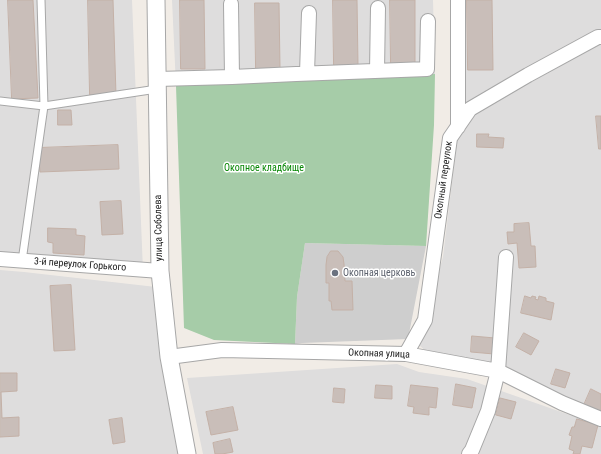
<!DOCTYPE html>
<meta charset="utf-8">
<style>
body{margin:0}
canvas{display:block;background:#f1ece6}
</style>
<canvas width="601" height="454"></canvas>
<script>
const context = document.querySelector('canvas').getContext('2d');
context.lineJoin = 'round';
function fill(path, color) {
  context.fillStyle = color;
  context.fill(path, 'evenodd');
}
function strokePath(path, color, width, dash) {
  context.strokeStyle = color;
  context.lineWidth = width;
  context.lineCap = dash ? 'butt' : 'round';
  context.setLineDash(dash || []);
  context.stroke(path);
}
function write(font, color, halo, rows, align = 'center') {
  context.font = font + ' "Roboto Condensed",sans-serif';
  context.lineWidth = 3;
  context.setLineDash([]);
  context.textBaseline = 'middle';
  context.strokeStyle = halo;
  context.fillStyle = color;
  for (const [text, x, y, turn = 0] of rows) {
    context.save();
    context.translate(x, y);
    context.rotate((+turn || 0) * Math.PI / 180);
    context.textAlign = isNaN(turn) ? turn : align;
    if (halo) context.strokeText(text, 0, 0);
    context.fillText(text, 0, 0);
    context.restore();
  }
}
const residential = new Path2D(`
 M0 0H132L143 271 0 258Z
 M172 0H433L435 74 176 86Z
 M462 0H601V416L488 369 433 358 418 344 443 257 457 140 463 71Z
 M0 270 24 272 156 287 180 454H0Z
 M397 364 419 372 467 379 547 407 601 426V454H203L187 378Z`);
const religious = new Path2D(`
 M305 243 426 246 408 339 302 343 295 344 297 297Z`);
const cemetery = new Path2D(`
 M435 74 434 125 426 246 305 243 297 297 295 344 214 340 184 328 176 86Z`);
const building = new Path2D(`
 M8 0H33L38 98 12 99Z
 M88 0H113L116 95H90Z
 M180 0H204L205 69H181Z
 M333 0H357L358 66H334Z
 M390 0H415V65H391Z
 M467 0H492L493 70H468Z
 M255 3H279L280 69H256Z
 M58 110H71L72 125H58Z
 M596 116H601V149H599Z
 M477 134H489L488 137 504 138 503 148 477 147Z
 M118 145 119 169 40 172 38 148Z
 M121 201 123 234 102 235 100 202Z
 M529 223 531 246H535L536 267 519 268 517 243 508 244 507 232H514V224Z
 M48 228 76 229V235L85 236 84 255 53 253V243L48 242Z
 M331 251H338L343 257 344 264 345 281H352L353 310H332L331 301H329V283H326V265L327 257Z
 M71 285 75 350 54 351 50 286Z
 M525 296 531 298 532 296 536 297 535 299 538 300 539 296 546 298V301L554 303 551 320 521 313Z
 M524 333 539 341 531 355 516 347Z
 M472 336 495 338 494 354 471 352Z
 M556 369 570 373 565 388 551 384Z
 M0 373H17V391L1 392 2 418 19 417V436L0 437Z
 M456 384 476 388 472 408 453 405Z
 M376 385 392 386V399L375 398Z
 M411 385 438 388 436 408 429 407V415L413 413 414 407 408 406Z
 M334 388 345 389 344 403 333 402Z
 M591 389 601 394V412L584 405Z
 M500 398 516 402 511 419 496 415Z
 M233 407 238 430 211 435 206 412Z
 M122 418 125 442 113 444 109 420Z
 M577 419 598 425 592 448 582 446 580 454H573L574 451 569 449 572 436 569 435 572 427H574Z
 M230 439 233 452 222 454H215L213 443Z`);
const service = new Path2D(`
 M0 101 44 106 41 0
 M22 261 44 106 157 89`);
const minor = new Path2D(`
 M231 4 232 77
 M377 71 378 8
 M307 73 309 13
 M157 79 232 77 296 74 427 69 428 21
 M458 127V0
 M0 259 160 271
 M406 354 425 320 450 138 470 109 528 75 598 37H601
 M169 357 222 350 406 354 498 371 562 403 601 419
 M469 454 472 450 488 411 498 371 506 257`);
const tertiary = new Path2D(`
 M156 0 160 271 169 357 187 454`);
const markers = [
 [335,273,4,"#6b7280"]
];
const parkNames = [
 ["Окопное кладбище",264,168]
];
const streetNames = [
 ["Окопный переулок",444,180,-82],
 ["улица Соболева",159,228,-91],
 ["3-й переулок Горького",80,265,4],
 ["Окопная улица",379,354,2]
];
const worshipNames = [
 ["Окопная церковь",343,273]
];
fill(residential, '#dedddd');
fill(religious, '#cecece');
fill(cemetery, '#a6cca8');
fill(building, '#c9beb9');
strokePath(building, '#c4b1a7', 1);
strokePath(service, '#a7a7a7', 9);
strokePath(minor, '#a7a7a7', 16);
strokePath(tertiary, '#a7a7a7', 19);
strokePath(service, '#fff', 7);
strokePath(minor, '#fff', 14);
strokePath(tertiary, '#fff', 17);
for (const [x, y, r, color] of markers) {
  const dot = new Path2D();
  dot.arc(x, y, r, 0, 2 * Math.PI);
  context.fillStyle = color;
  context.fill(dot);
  strokePath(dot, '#fff', 1.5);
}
write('10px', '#078705', '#fff', parkNames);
write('10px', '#202020', '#fff', streetNames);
write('10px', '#5b616d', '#fff', worshipNames, 'left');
</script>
